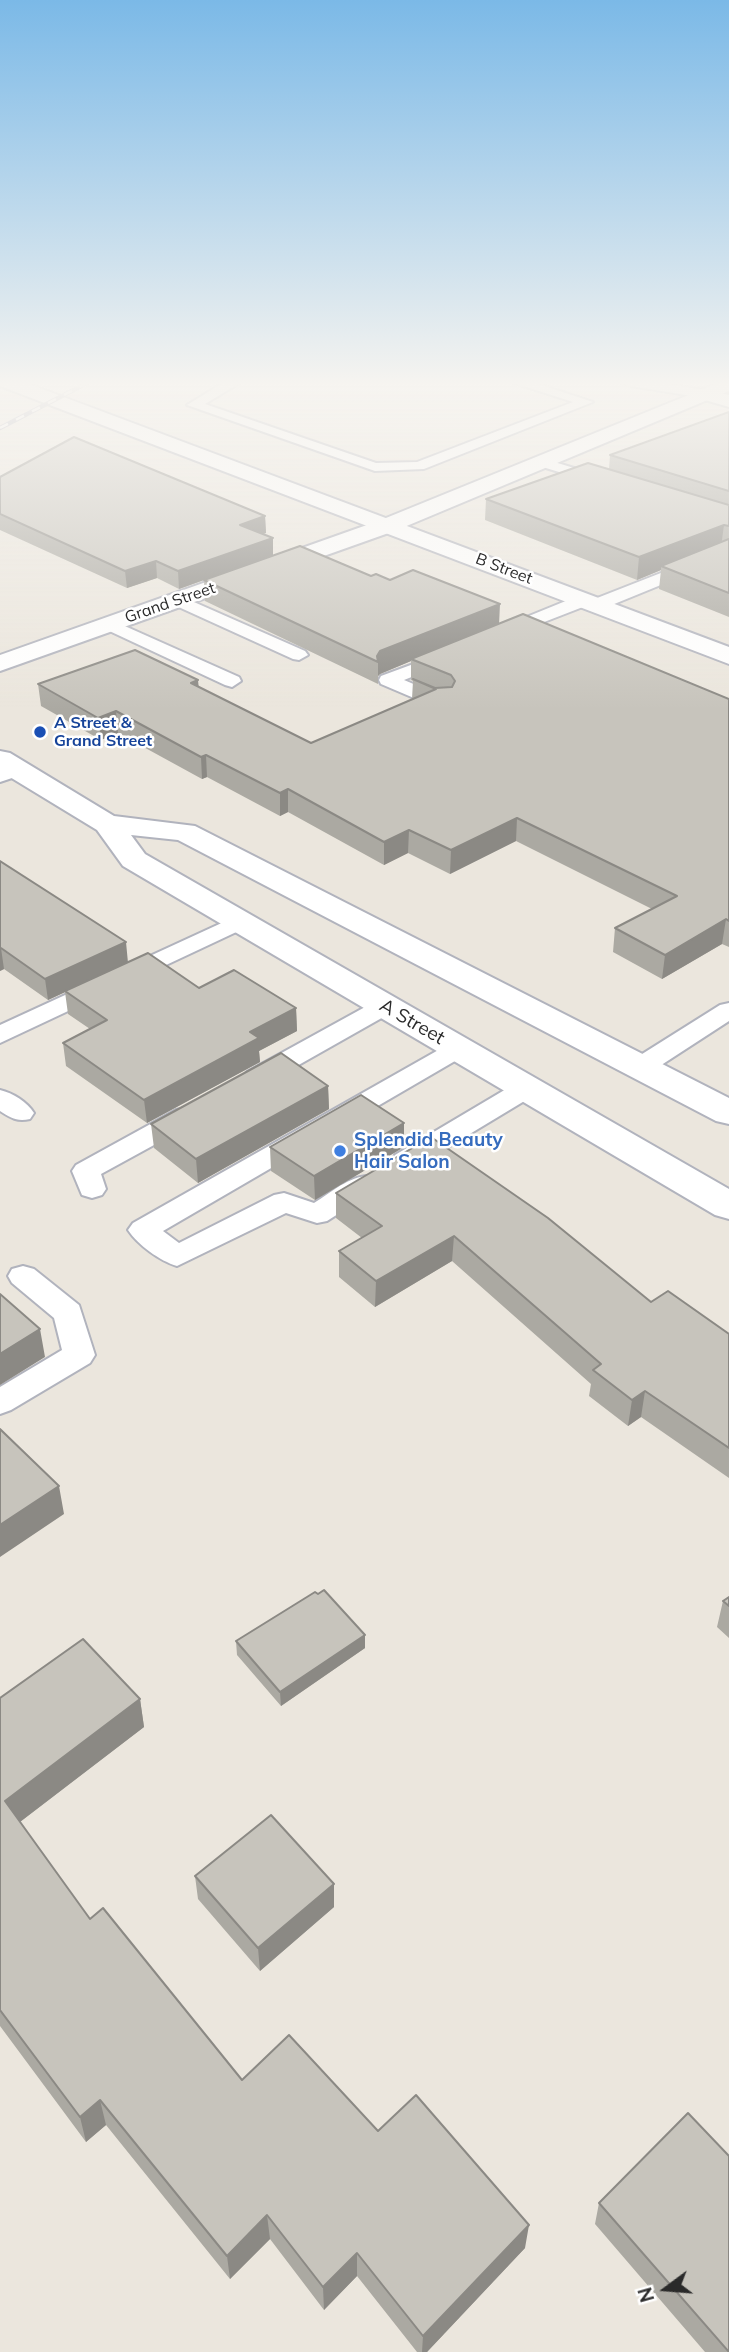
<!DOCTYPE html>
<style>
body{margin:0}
#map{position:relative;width:729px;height:2352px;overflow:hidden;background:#ebe6dd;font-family:Mulish,sans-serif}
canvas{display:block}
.north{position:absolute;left:631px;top:2254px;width:70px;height:70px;-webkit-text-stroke:5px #fff;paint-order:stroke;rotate:254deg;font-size:19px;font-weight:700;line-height:28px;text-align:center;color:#2a2a2a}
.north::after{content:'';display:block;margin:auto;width:24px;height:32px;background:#2a2a2a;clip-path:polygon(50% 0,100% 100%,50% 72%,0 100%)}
</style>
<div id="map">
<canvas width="729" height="2352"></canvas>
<div class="north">N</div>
</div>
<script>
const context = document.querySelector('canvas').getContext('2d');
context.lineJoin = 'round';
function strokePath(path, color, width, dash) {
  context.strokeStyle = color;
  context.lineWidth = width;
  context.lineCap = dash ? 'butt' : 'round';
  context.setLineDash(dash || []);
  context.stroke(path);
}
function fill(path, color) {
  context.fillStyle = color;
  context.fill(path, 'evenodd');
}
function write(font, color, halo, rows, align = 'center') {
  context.font = font + ' Mulish,sans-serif';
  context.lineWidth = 5;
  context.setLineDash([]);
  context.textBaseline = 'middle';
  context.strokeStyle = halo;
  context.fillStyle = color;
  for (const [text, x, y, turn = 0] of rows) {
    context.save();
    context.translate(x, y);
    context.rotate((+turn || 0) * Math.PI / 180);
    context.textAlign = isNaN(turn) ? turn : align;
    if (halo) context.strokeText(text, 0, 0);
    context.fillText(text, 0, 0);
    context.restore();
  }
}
const lane = new Path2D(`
 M226 381H243L205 404 376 463 417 462 573 402 508 381H529L593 402 424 469 375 471 187 405Z
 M618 381H649L704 390 711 394 704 398 625 385Z
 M541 458 607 478 609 481 602 485 536 465 534 462Z
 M694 560 700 561 702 565 700 569 602 609H590L588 605 503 638 494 633 497 629 578 596H590L592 600Z
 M178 595 305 651 308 655 299 660 293 659 172 604 169 600 172 596Z
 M109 619 239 677 241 681 232 687 225 685 103 628 100 624Z
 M446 652 455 657 452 661 404 680 449 699 452 703 449 707H435L381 684 379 680 381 676Z
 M17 764 24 766 27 770 24 774 0 782V769Z
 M239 915 247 917 251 922 247 927 0 1043V1025Z
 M385 999 394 1001 397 1006 394 1011 265 1084 256 1086 247 1084 243 1078 247 1072 376 1001Z
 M729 1003V1021L649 1073 640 1075 631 1073 627 1067 631 1061 720 1005Z
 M458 1041 467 1044 471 1049 467 1054 163 1231 179 1243 274 1195 284 1193 314 1203C333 1191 355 1171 377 1177L381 1183 377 1189 327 1221 317 1223 286 1213 177 1266C160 1261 138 1245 128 1230L133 1223 449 1044Z
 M527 1080 536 1082 540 1088 536 1094 415 1167 405 1170 395 1167 391 1161 395 1155 518 1082Z
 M0 1090C13 1093 27 1102 34 1113L30 1119C17 1122 11 1118 0 1111Z
 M186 1108 196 1110 199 1116 196 1122 101 1174 106 1189 102 1195 92 1198 82 1195 72 1171 76 1165 176 1110Z
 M23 1266 34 1269 79 1305 95 1355 90 1363 11 1410 0 1414V1387L62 1350 54 1318 12 1283 8 1276 12 1269Z`);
const street = new Path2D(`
 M0 381H21L729 647V664L0 386Z
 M704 389 729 395V407L698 398 695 394 698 390Z`);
const secondary = new Path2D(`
 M723 381H729V391L397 530 0 671V655L381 520Z
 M0 751 10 753 114 816 195 826 729 1098V1124L716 1121 178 840 131 835 145 854 729 1189V1219L715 1215 123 866 97 830 0 771Z`);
const rail = new Path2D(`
 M0 428 91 381`);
const wall = new Path2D(`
 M729 412V617L659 589 661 570 637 580 485 520 486 499 609 469 610 455Z
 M0 477 265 516 266 533 263 534 273 555 371 576 499 624 729 699V947L722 944 662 979 613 952 615 928 652 909 516 841 450 874 408 853 384 865 288 812 280 816 207 777 202 779 118 733 101 740 41 706 38 684 199 687 311 743 412 699 413 681 411 680V661L380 674 378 676V684L205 601 204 580 179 589 157 578 127 588 0 530Z
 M0 861 128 962 199 988 296 1008 297 1031 259 1051 260 1062 147 1123 66 1066 63 1043 90 1029 68 1014 65 992 48 1000 4 969 0 971Z
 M328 1086 329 1109 198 1183 154 1148 151 1124Z
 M404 1123V1147L315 1200 271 1171 270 1147Z
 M336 1193 651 1302 729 1334V1478L641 1417 628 1426 589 1396 591 1384 452 1261 375 1307 339 1277V1251L362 1238 336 1218Z
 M318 1594 365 1648 281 1706 237 1655 236 1641Z
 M729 1597V1638L717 1627 723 1601Z
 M0 1698 140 1699 144 1727 20 1822 90 1919 242 2080 378 2131 525 2248 427 2352H417L357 2276 324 2310 270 2239 230 2279 106 2125 86 2142 0 2026Z
 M195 1876 334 1884V1907L260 1971 198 1899Z
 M599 2203 729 2352H705L595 2224Z`);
const shadedWall = new Path2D(`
 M265 516 266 533 240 541V525Z
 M724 525 721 547 661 566V570L637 580 639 557Z
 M273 538V555L179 589 178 571Z
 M156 561 157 578 127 588 125 571Z
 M500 604 499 625 411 659V661L380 674 378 676V662L377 656 380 651Z
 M198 680 200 701 191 683Z
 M116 711 118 733 101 740 98 718Z
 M206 755 207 777 202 779 201 757Z
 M288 789V812L280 816V793Z
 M517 818 516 841 450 874 451 850Z
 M409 830 408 853 384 865V842Z
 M726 919 722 944 662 979 665 955Z
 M126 942 128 963 48 1000 45 979Z
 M1 948 4 969 0 971V949Z
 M296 1008 297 1031 259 1051 260 1062 147 1123 144 1100 250 1032Z
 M328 1086 329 1109 198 1183 196 1159Z
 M404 1123V1147L315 1200 314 1176Z
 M454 1236 452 1261 375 1307 376 1281Z
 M40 1329 45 1357 0 1385V1354Z
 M645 1391 641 1417 628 1426 632 1400Z
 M59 1486 64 1514 0 1557V1525Z
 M365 1635V1648L281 1706 280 1692Z
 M140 1699 144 1727 12 1828 5 1801Z
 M334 1884V1907L260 1971 258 1948Z
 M100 2100 106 2125 86 2142 80 2117Z
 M267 2215 270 2239 230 2279 227 2256Z
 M529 2225 525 2248 427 2352H422L423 2336Z
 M357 2253V2276L324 2310 323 2287Z`);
const building = new Path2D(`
 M729 412V491L610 455Z
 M74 437 265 516 240 525 273 538 178 571 156 561 125 571 0 514V477Z
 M588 463 729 505V526L724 525 639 557 486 499Z
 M729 539V593L661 566Z
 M300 546 371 576 376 574 390 580 413 570 500 604 380 651 377 656 378 662 204 580Z
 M523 614 729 699V921L726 919 665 955 615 928 677 896 517 818 451 850 409 830 384 842 288 789 280 793 206 755 201 757 116 711 98 718 38 684 135 650 198 680 191 683 311 743 436 689 413 679 435 688 452 687 455 681 451 675 411 659Z
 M0 861 126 942 45 979 1 948 0 949Z
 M148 953 199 988 234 970 296 1008 250 1032 259 1038 144 1100 63 1043 107 1020 65 991Z
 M281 1053 328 1086 196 1159 151 1124Z
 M361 1095 404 1123 314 1176 270 1147Z
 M431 1137 548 1218 651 1302 668 1291 729 1334V1448L645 1391 632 1400 593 1370 601 1364 454 1236 376 1281 339 1251 382 1226 336 1193Z
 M0 1294 40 1329 0 1354Z
 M0 1429 59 1486 0 1525Z
 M324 1590 365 1635 280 1692 236 1641 315 1592 318 1594Z
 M729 1597V1606L723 1601Z
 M83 1639 140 1699 5 1801 90 1919 103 1908 242 2080 289 2035 378 2131 416 2095 529 2225 423 2336 357 2253 323 2287 267 2215 227 2256 100 2100 80 2117 0 2010V1698Z
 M271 1815 334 1884 258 1948 195 1876Z
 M688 2113 729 2156V2352L599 2203Z`);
const markers = [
 [40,732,7,"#1a4fb4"],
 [340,1151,7,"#3f7fe0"]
];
const farStreetnames = [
 ["B Street",504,569,21],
 ["Grand Street",170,603,-19]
];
const farTransitnames = [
 ["A Street &",54,723],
 ["Grand Street",54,741]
];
const streetNames = [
 ["A Street",412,1022,30]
];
const shopNames = [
 ["Splendid Beauty",354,1140],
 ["Hair Salon",354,1162]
];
strokePath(lane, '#b1b3bd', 4);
strokePath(street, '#b1b3bd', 4);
strokePath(secondary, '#b1b3bd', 4);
fill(lane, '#fff');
fill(street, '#fff');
fill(secondary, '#fff');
strokePath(rail, '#a1a2b3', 4.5);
strokePath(rail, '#fff', 2.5, [9]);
fill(wall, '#aba9a2');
fill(shadedWall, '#8b8984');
fill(building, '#c7c4bc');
strokePath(building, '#8b8984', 2);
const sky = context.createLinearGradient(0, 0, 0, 710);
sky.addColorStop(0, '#7bb9e7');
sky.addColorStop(0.54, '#f6f4f0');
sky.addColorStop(1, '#f6f4f000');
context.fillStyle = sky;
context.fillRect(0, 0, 729, 710);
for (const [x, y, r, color] of markers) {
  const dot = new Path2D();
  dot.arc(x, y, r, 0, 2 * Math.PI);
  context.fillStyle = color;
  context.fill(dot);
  strokePath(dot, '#fff', 2.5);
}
write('16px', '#2a2a2a', '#fff', farStreetnames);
write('bold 16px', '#164399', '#fff', farTransitnames, 'left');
write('19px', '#2a2a2a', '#fff', streetNames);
write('bold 19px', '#366cbe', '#fff', shopNames, 'left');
</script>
